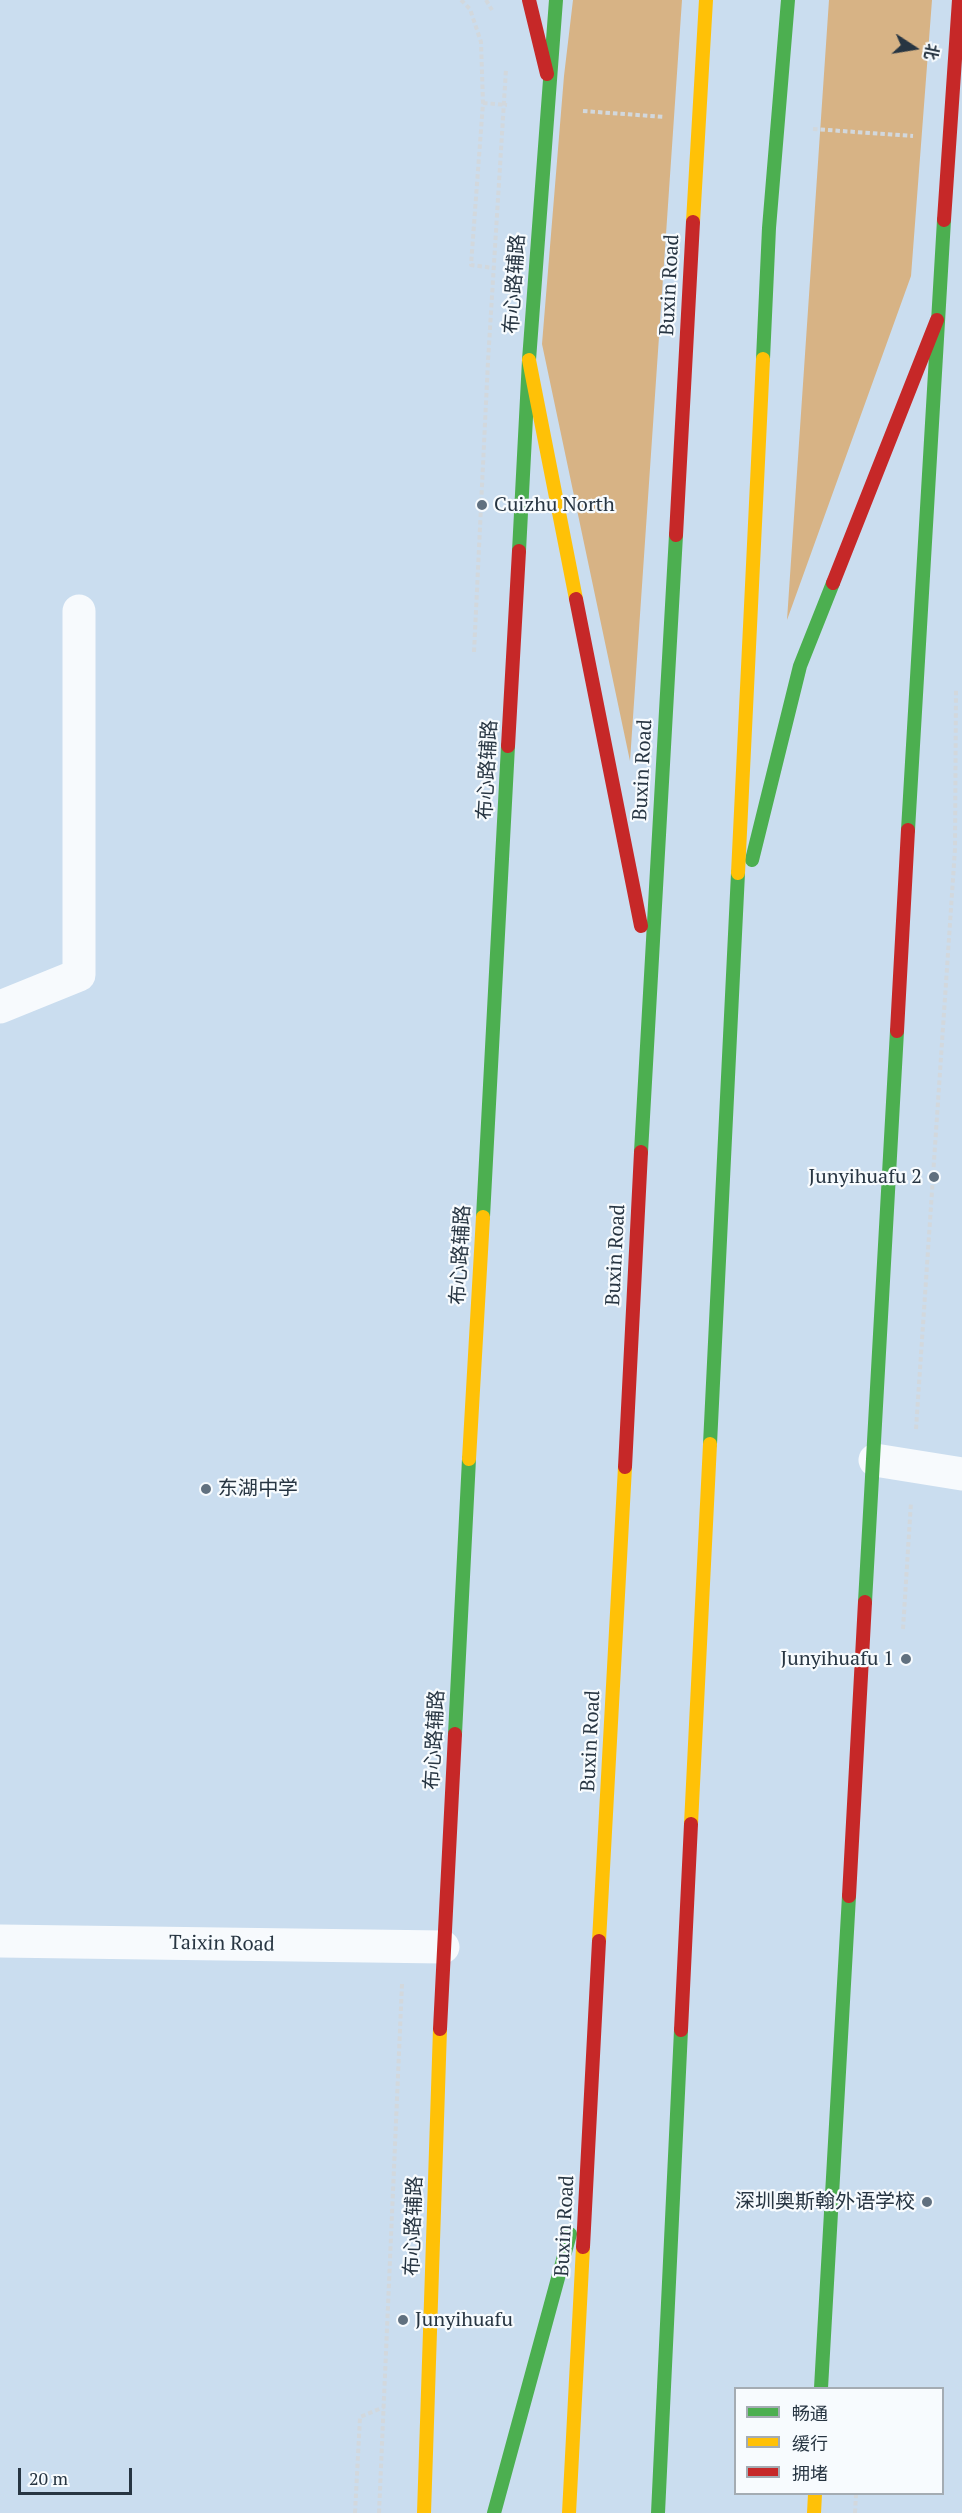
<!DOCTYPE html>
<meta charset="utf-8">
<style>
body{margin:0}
#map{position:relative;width:962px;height:2513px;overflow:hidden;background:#caddef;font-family:"PT Serif","Noto Sans SC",serif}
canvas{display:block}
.legend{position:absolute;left:734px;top:2387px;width:210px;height:108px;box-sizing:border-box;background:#f7fbfe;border:2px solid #a4acb3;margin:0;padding:8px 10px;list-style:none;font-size:18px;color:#273542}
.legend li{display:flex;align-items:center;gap:12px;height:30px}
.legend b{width:30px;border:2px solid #a4acb3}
.north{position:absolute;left:884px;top:18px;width:60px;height:60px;-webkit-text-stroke:4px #f7fbfe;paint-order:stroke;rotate:102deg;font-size:16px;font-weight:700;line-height:24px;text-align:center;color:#273542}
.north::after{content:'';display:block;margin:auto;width:21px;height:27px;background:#273542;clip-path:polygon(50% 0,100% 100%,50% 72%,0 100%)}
.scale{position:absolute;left:18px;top:2468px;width:114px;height:27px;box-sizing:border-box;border:3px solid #273542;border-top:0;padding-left:8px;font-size:18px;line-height:21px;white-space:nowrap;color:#273542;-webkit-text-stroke:4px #f7fbfe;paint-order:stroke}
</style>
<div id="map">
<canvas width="962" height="2513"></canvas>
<ul class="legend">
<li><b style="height:8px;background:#4caf50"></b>畅通</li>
<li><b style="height:8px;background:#ffc107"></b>缓行</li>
<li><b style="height:8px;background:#c62828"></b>拥堵</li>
</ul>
<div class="north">北</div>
<div class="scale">20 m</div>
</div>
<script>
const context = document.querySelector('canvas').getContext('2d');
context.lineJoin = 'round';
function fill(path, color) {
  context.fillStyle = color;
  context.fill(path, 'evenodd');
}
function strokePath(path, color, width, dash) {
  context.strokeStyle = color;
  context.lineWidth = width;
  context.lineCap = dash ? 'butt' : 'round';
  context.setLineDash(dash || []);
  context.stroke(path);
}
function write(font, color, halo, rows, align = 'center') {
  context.font = font + ' "PT Serif","Noto Sans SC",serif';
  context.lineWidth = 4.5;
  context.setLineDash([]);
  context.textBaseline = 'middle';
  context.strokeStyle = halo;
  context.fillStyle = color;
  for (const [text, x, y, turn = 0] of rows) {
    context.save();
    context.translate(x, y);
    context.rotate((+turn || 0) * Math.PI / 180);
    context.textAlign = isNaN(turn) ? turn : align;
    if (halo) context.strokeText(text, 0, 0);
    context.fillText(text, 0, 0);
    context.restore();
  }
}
const forest = new Path2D(`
 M573 0H682L630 761 542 344 564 76Z
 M829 0H932L911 276 787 620Z`);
const path = new Path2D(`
 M461 0 470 9 481 42 483 103 471 265 494 268
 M486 0 492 10
 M483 103 507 105
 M583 111 665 117
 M813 129 913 136
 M474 652 488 361 506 69
 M916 1429 955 849 956 688
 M903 1629 911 1502
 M355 2513 360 2417 384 2407
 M379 2513 402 1984
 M855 2513 856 2494`);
const street = new Path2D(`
 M0 1007 79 975V611
 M875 1460 962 1474
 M0 1941 443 1947`);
const fast = new Path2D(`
 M763 359 769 228 788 0
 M519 551 529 360 556 0
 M908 830 944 220
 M752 860 800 666 833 583
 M641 1152 676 535
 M483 1217 508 746
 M710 1444 738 873
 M865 1602 897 1031
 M455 1734 469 1459
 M821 2388 849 1896
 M494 2513 570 2234
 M658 2513 681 2030`);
const slow = new Path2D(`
 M693 222 706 0
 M529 360 576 599
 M738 873 763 359
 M469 1459 483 1217
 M691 1824 710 1444
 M599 1941 625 1467
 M424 2513 440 2029
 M569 2513 583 2247
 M814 2513 815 2494`);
const jam = new Path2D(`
 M529 0 547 74
 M944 220 959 0
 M676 535 693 222
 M833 583 937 320
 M576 599 641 926
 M508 746 519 551
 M897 1031 908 830
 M625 1467 641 1152
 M849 1896 865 1602
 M440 2029 455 1734
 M681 2030 691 1824
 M583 2247 599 1941`);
const markers = [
 [482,505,6,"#60707f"],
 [934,1177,6,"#60707f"],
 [206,1489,6,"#60707f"],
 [906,1659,6,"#60707f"],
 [927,2202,6,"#60707f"],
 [403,2320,6,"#60707f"]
];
const streetNames = [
 ["布心路辅路",515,284,-86],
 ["Buxin Road",670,285,-87],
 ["布心路辅路",488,770,-87],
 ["Buxin Road",643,770,-87],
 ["布心路辅路",461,1255,-87],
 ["Buxin Road",616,1255,-87],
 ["布心路辅路",435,1740,-87],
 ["Buxin Road",591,1741,-87],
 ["Taixin Road",222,1944,1],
 ["布心路辅路",414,2226,-88],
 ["Buxin Road",565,2226,-87]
];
const poiNames = [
 ["Cuizhu North",494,505],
 ["Junyihuafu 2",922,1177,"right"],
 ["东湖中学",218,1489],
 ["Junyihuafu 1",894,1659,"right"],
 ["深圳奥斯翰外语学校",915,2202,"right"],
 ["Junyihuafu",415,2320]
];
fill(forest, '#d7b385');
strokePath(path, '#d2d8dd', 4, [4.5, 3]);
strokePath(street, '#f7fafd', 33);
strokePath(fast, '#4caf50', 14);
strokePath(slow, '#ffc107', 14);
strokePath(jam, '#c62828', 14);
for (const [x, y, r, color] of markers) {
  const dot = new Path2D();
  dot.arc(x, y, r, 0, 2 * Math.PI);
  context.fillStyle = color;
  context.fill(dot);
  strokePath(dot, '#f7fbfe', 2);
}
write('20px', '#273542', '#f7fbfe', streetNames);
write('20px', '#273542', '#f7fbfe', poiNames, 'left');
</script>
